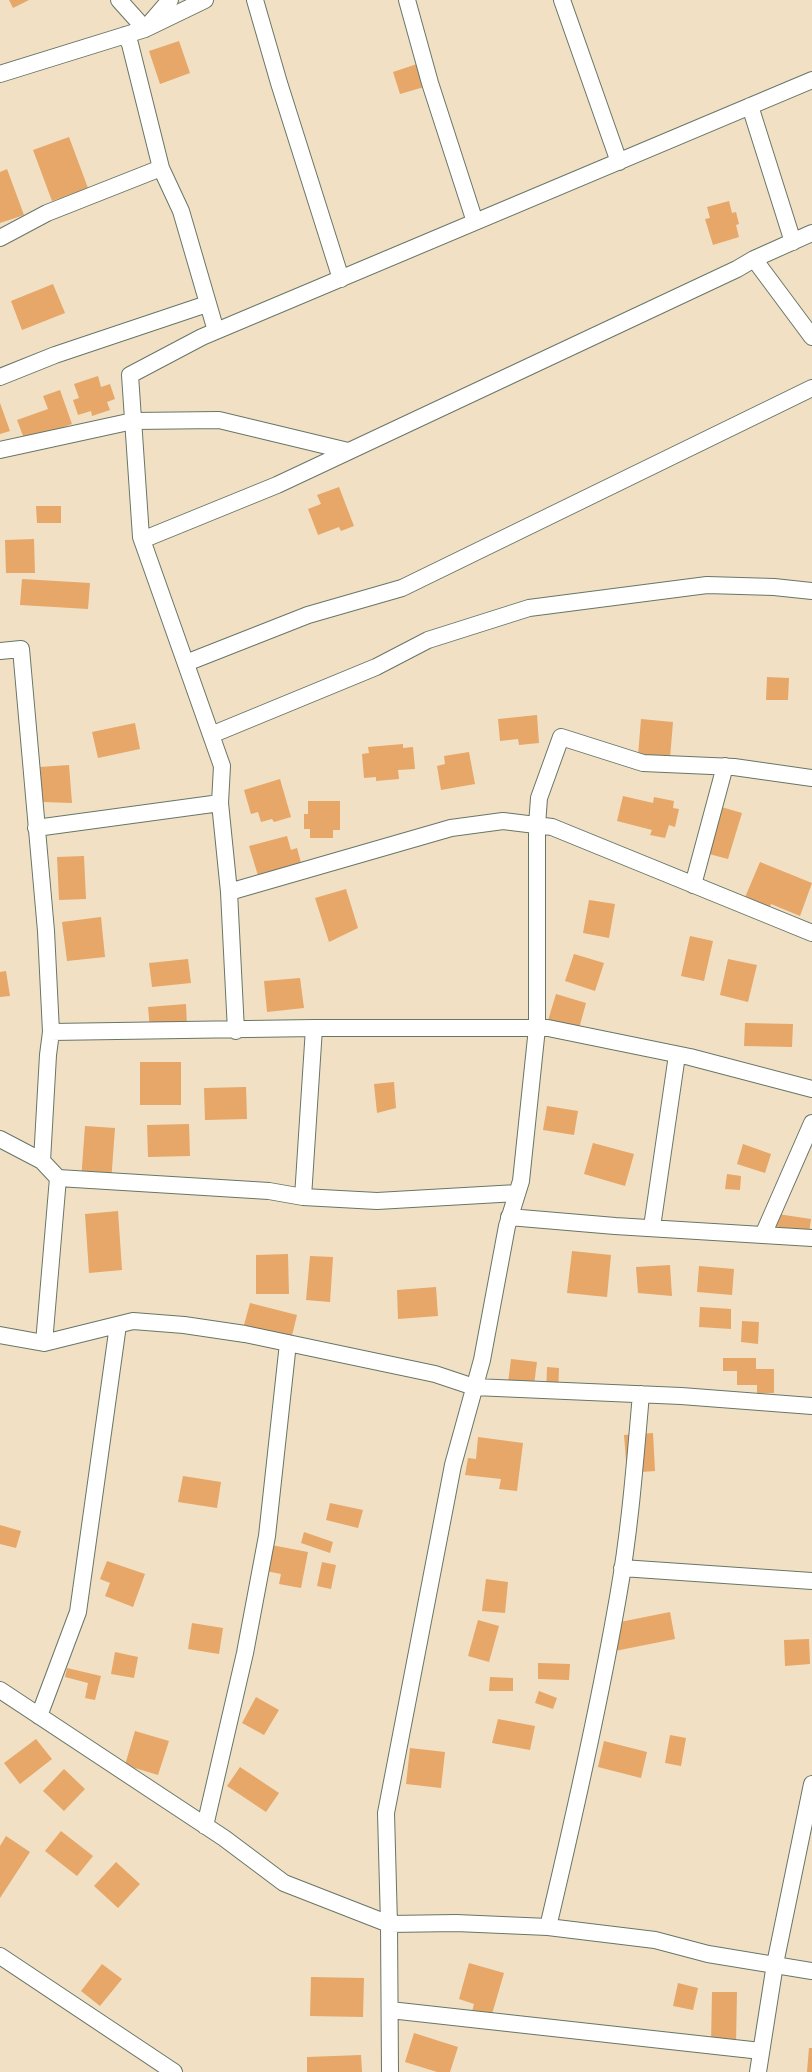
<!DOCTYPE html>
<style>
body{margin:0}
canvas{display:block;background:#f1e0c4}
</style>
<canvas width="812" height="2072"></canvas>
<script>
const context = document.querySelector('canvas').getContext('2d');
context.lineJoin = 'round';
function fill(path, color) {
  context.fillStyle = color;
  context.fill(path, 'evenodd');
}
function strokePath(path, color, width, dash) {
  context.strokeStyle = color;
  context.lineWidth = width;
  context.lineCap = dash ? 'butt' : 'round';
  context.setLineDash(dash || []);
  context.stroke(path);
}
const building = new Path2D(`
 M9 0H29L13 8Z
 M179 41 190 73 160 84 149 51Z
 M417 64 424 87 400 94 393 72Z
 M69 137 88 188 52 201 33 150Z
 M7 169 24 215 0 223V172Z
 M729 201 732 213 736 212 739 224 736 225 739 237 713 245 705 219 710 218 707 207Z
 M53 284 65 313 22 330 11 301Z
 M98 376 101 387 110 384 115 399 107 402 110 410 92 416 91 411 78 415 73 400 79 398 74 384Z
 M60 390 72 424 25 441 17 420 48 409 43 396Z
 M0 403 10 431 0 434Z
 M339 487 354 526 341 531 339 527 318 535 308 509 321 504 317 495Z
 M36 506H61V523H37Z
 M34 539 35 573H6L5 540Z
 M22 579 90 583 88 609 20 605Z
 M767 677 789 678 788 700H766Z
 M537 715 539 743 519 745 518 739 500 741 498 719Z
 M641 719 673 722 669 770 637 768Z
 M135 723 140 749 98 758 92 732Z
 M403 744V748L413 747 415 769 398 770 399 779 376 781V777L364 778 362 754 369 753 368 747Z
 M469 752 475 784 441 790 437 766 445 764 444 756Z
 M69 765 72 803 43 802 40 767Z
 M280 779 291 817 274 822 272 819 261 822 258 812 251 814 244 790Z
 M623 796 653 803 654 797 674 801 673 808 679 809 675 827 669 825 665 838 650 835 652 830 617 821Z
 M308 801H340V830H333V838H310V829H304V814H308Z
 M718 806 742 813 728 859 709 854Z
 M287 836 291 850 297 848 303 870 260 882 249 846Z
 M84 856 86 899 59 900 57 857Z
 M760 862 812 883 800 916 771 904 768 912 743 902Z
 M346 889 358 928 329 942 315 898Z
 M589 900 615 904 609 938 583 933Z
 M101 917 105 957 67 961 62 922Z
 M690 936 713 941 704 981 681 976Z
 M574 954 604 963 595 991 565 981Z
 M188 959 191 983 152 987 149 963Z
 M728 959 757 965 748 1002 720 995Z
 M6 971 10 996 0 997V972Z
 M300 978 304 1008 267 1012 264 981Z
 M556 994 586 1003 577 1036 546 1027Z
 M186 1004 187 1026 150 1029 148 1007Z
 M745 1023 793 1024 792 1047 744 1046Z
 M140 1062H181V1105H140Z
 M394 1082 396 1108 377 1113 374 1084Z
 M246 1087 247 1119 205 1120 204 1088Z
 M547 1106 578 1111 574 1135 543 1130Z
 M189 1124 190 1156 148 1157 147 1125Z
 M85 1126 115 1128 111 1183 81 1181Z
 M593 1143 634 1154 625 1186 584 1174Z
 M743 1144 771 1154 765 1173 737 1164Z
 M727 1174 741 1176 740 1190 725 1189Z
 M118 1211 122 1270 89 1273 85 1214Z
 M771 1213 811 1219 808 1240 768 1233Z
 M572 1251 611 1255 607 1297 567 1293Z
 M288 1254 289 1294H256V1255Z
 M310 1256 333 1257 330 1302 306 1300Z
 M670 1265 672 1296 638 1293 636 1267Z
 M699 1266 734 1269 732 1295 697 1292Z
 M436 1287 438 1316 398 1319 397 1290Z
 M250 1303 297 1315 289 1348 241 1336Z
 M700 1307 731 1309V1329L699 1327Z
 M742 1321 759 1322 758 1344 741 1342Z
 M723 1358H756V1369H774V1393H757V1385H737V1371H723Z
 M511 1359 537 1362 534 1385 508 1383Z
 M547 1367 559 1368 558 1396 546 1395Z
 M653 1433 655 1471 627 1473 624 1435Z
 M478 1437 523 1443 517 1491 499 1489 501 1479 465 1475 468 1458 476 1459Z
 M183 1476 221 1482 217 1508 178 1502Z
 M330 1503 363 1510 358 1528 326 1520Z
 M0 1525 21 1531 16 1548 0 1544Z
 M304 1532 333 1542 330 1553 301 1543Z
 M271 1545 308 1552 301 1588 279 1584 281 1574 266 1571Z
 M107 1561 145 1574 133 1607 105 1596 110 1583 100 1579Z
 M322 1562 336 1565 331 1589 317 1586Z
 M486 1579 508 1582 505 1613 482 1611Z
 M670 1612 675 1639 615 1651 610 1624Z
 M478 1620 499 1626 489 1662 468 1656Z
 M192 1623 223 1628 219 1654 188 1649Z
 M809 1639 810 1664 785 1666 784 1640Z
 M115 1652 138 1657 134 1678 111 1674Z
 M538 1663 570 1664 569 1680 538 1679Z
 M67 1668 101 1676 95 1700 85 1698 88 1683 65 1677Z
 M490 1677 513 1678V1691H489Z
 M539 1691 557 1698 553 1709 535 1703Z
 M256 1697 279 1710 264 1735 242 1723Z
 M498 1719 535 1726 530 1750 492 1743Z
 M135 1731 169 1741 158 1775 125 1765Z
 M670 1735 686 1738 681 1766 665 1763Z
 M36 1739 52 1759 20 1784 4 1763Z
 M604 1741 647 1752 641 1778 598 1767Z
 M410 1748 445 1752 441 1788 406 1784Z
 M240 1767 279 1793 266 1812 227 1786Z
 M64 1769 85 1789 64 1811 43 1791Z
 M61 1831 93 1856 77 1876 45 1851Z
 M6 1836 30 1852 0 1898V1846Z
 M116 1862 140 1884 118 1908 94 1886Z
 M469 1963 504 1973 490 2021 471 2015 474 2004 459 1999Z
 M102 1964 122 1979 100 2006 81 1991Z
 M311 1977 364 1978 363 2017 310 2016Z
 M678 1983 698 1988 693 2010 673 2006Z
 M712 1992H737L736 2044H711Z
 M414 2033 458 2047 450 2072H437L405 2062Z
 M809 2048H812V2072H807Z
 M361 2055 362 2072H307V2057Z`);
const minor = new Path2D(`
 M119 0 145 29 170 0
 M255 0 279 83 341 279
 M407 0 430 83 475 222
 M562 0 619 162
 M125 35 130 44 161 168 181 211 216 331
 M0 74 145 29 205 0
 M750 106 793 242
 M0 238 47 213 161 168
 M754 259 812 337
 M0 377 55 355 207 304
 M0 450 133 421 219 420 348 451
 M142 540 277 485 737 269 754 259 812 233
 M0 651 21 649 46 931 51 1032 48 1055 42 1161
 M186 663 308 615 402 588 812 388
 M211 735 376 667 428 640 529 608 707 585 774 587 812 591
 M36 828 220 803
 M693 885 725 766
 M229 892 220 803 222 766 141 537 130 375 202 337 812 80
 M236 1031 229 892 451 828 503 821 552 827 812 933
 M51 1032 314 1028H548L690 1057 812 1089
 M0 1139 42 1161 58 1178 44 1343
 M58 1178 269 1191 303 1197 377 1201 517 1193
 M303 1197 314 1028
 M509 1217 615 1226 812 1238
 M652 1227 677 1055
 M763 1235 812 1123
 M0 1335 44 1343 133 1321 184 1325 245 1334 435 1374 474 1387 681 1396 812 1406
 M622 1568 812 1581
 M0 1690 224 1838 284 1883 389 1924 456 1923 548 1927 655 1940 708 1954 812 1971
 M39 1716 78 1612 118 1325
 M205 1826 245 1653 267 1536 288 1343
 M548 1927C574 1817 599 1707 618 1597 630 1530 635 1462 641 1394
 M0 1956 174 2072
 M390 2010 761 2051
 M390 2072 389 1924 386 1813 453 1465 482 1360 507 1226 521 1181 537 1028V825L539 798 561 737 643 763 734 767 812 778
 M758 2072 775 1964 812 1784`);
fill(building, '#e6a768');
strokePath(minor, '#687666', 18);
strokePath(minor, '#fff', 16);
</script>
